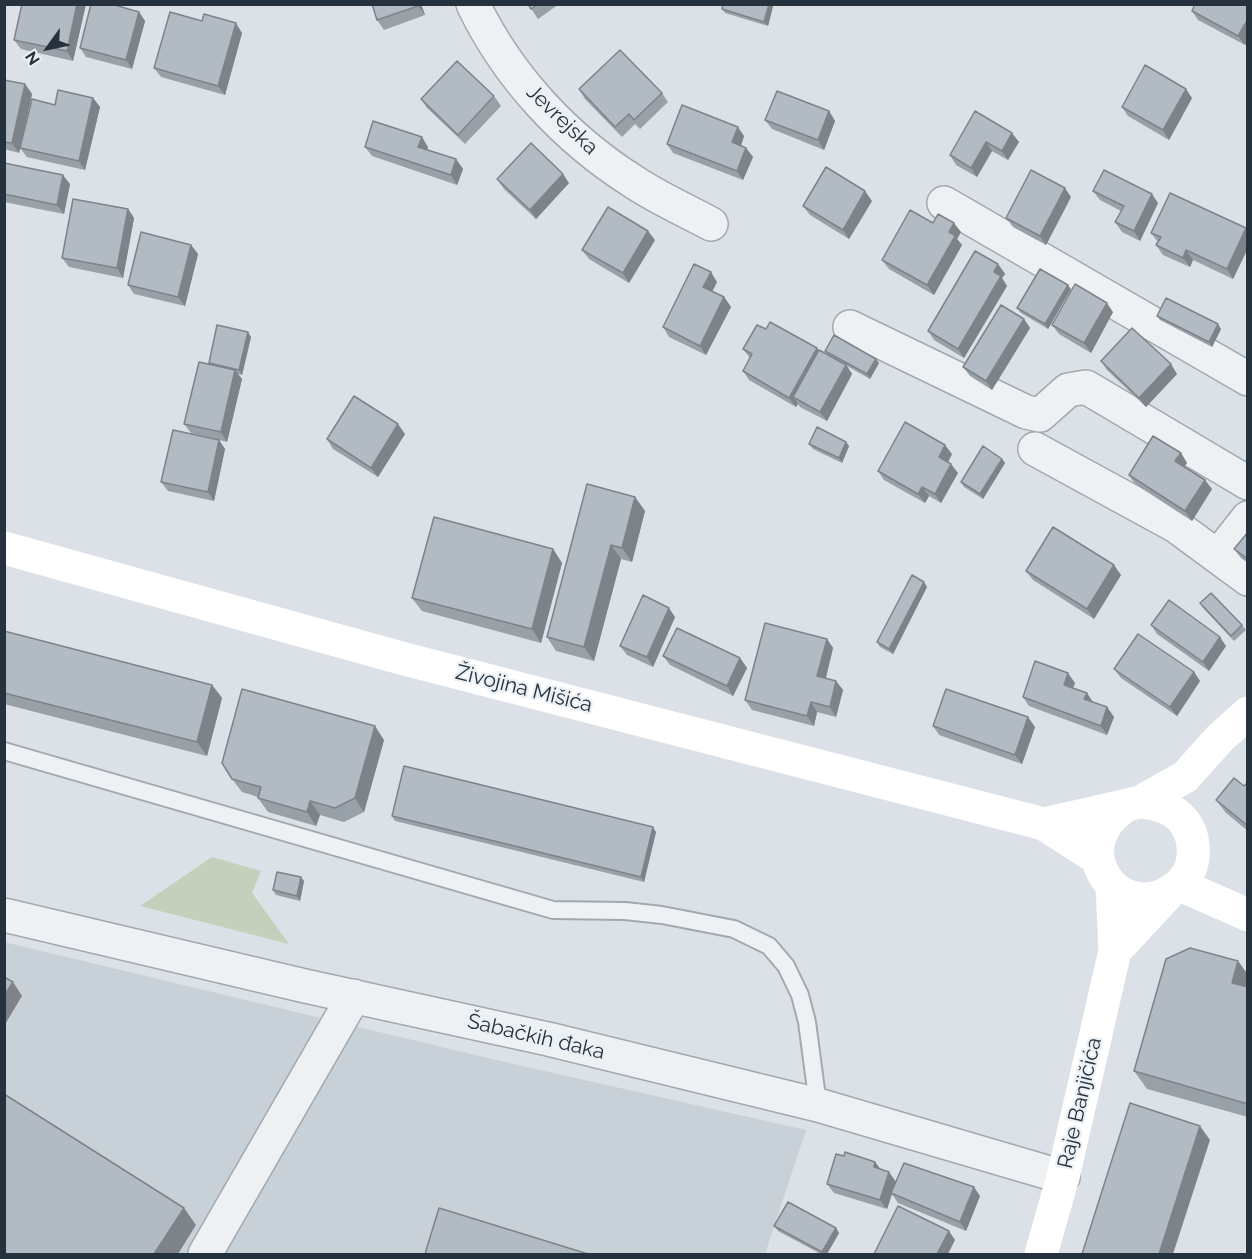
<!DOCTYPE html>
<meta charset="utf-8">
<style>
body{margin:0}
#map{position:relative;width:1252px;height:1259px;overflow:hidden;background:#dbe1e6;font-family:Raleway,sans-serif}
canvas{display:block}
.frame{position:absolute;inset:0;border:6px solid #25313c;pointer-events:none}
.north{position:absolute;left:18px;top:18px;width:60px;height:60px;-webkit-text-stroke:4px #eaf0f4;paint-order:stroke;rotate:237deg;font-size:16px;font-weight:700;line-height:24px;text-align:center;color:#25313c}
.north::after{content:'';display:block;margin:auto;width:21px;height:27px;background:#25313c;clip-path:polygon(50% 0,100% 100%,50% 72%,0 100%)}
</style>
<div id="map">
<canvas width="1252" height="1259"></canvas>
<div class="frame"></div>
<div class="north">N</div>
</div>
<script>
const context = document.querySelector('canvas').getContext('2d');
context.lineJoin = 'round';
function fill(path, color) {
  context.fillStyle = color;
  context.fill(path, 'evenodd');
}
function strokePath(path, color, width, dash) {
  context.strokeStyle = color;
  context.lineWidth = width;
  context.lineCap = dash ? 'butt' : 'round';
  context.setLineDash(dash || []);
  context.stroke(path);
}
function write(font, color, halo, rows, align = 'center') {
  context.font = font + ' Raleway,sans-serif';
  context.lineWidth = 4.5;
  context.setLineDash([]);
  context.textBaseline = 'middle';
  context.strokeStyle = halo;
  context.fillStyle = color;
  for (const [text, x, y, turn = 0] of rows) {
    context.save();
    context.translate(x, y);
    context.rotate((+turn || 0) * Math.PI / 180);
    context.textAlign = isNaN(turn) ? turn : align;
    if (halo) context.strokeText(text, 0, 0);
    context.fillText(text, 0, 0);
    context.restore();
  }
}
const built = new Path2D(`
 M4 942 496 1060 806 1130 765 1254H5Z`);
const green = new Path2D(`
 M212 857 261 871 252 893 289 944 140 906Z`);
const service = new Path2D(`
 M4 751 553 910 625 911 662 915 734 929 769 946 786 966 800 995 807 1022 818 1105`);
const minor = new Path2D(`
 M473 4C508 77 566 139 634 182 658 198 685 210 711 224
 M944 203 1248 379
 M850 327 1026 412 1040 415 1068 390 1086 387 1248 483
 M1035 449 1176 526 1248 579
 M1218 556 1248 518
 M4 915 305 986 548 1039 818 1105 1063 1177
 M205 1254 354 996`);
const secondary = new Path2D(`
 M4 548 401 658 1044 824 1097 858
 M1140 802 1185 777 1220 738 1248 713
 M1044 824 1140 802C1173 804 1196 822 1193 857 1192 869 1185 881 1175 888 1122 928 1062 850 1124 807
 M1180 885 1248 915
 M1115 951 1168 894
 M1041 1254 1063 1177 1115 951 1112 886`);
const wall = new Path2D(`
 M86 4 73 61 21 49 14 40Z
 M372 4H421L425 15 384 30 377 20Z
 M528 4H559L538 19Z
 M1248 4V40L1245 45 1198 20 1192 11Z
 M773 6 768 26 725 13 722 9Z
 M139 12 145 21 132 69 86 57 80 48Z
 M202 21 242 33 225 95 161 77 154 68Z
 M4 80 25 84 32 94 19 153 4 149Z
 M579 89 662 93 668 102 640 129 635 124 622 137 585 99Z
 M494 96 501 106 465 144 427 108 421 99Z
 M93 98 100 107 85 170 27 157 20 148 55 105Z
 M1192 98 1169 140 1128 116 1122 107Z
 M829 111 835 121 824 150 772 129 765 120Z
 M975 111 1019 142 1008 160 992 151 977 177 956 165 950 155Z
 M744 136 741 146 746 148 753 157 743 180 673 153 667 144Z
 M365 147H428L427 150 456 159 463 169 457 185 372 156Z
 M4 163 70 184 64 214 4 202Z
 M497 179 569 183 536 219 504 189Z
 M1093 191 1158 203 1140 241 1122 232 1115 222 1121 211 1100 200Z
 M1071 197 1046 245 1013 227 1006 218Z
 M872 201 849 239 810 215 803 206Z
 M128 209 134 218 123 278 69 267 62 258Z
 M933 223 961 232 957 239 962 245 934 295 889 269 882 260Z
 M1246 228 1248 231V248L1233 279 1193 260 1190 267 1163 255 1156 245 1158 242 1151 233Z
 M655 240 629 283 589 259 582 250Z
 M191 245 198 254 185 306 134 294 128 285Z
 M998 264 1005 274 1002 278 1007 286 964 358 934 340 928 331Z
 M717 282 712 291 724 297 731 307 706 355 669 337 663 327Z
 M1071 289 1048 329 1021 313 1017 308Z
 M1113 312 1091 353 1059 334 1052 325Z
 M1157 316 1221 329 1212 347 1160 320Z
 M1024 319 1030 328 992 390 970 376 963 367Z
 M766 329 829 356 825 351 879 363 870 379 847 366 852 374 827 421 800 407 798 404 796 407 749 380 743 371 750 358 743 349Z
 M251 337 242 375 238 374 242 379 227 442 191 433 184 424 211 364 209 363Z
 M1101 361 1177 374 1146 407 1107 370Z
 M405 434 378 477 333 449 327 439Z
 M219 440 225 449 214 501 168 491 161 482Z
 M809 444 849 446 842 463 813 449Z
 M1181 453 1187 463 1184 467 1212 489 1192 521 1135 484 1129 475Z
 M952 454 948 462 958 473 941 503 929 496 925 503 884 480 878 471Z
 M1002 459 1005 463 983 499 964 487 961 482Z
 M635 497 645 511 632 562 621 559 594 661 556 651 547 637Z
 M1248 532V563L1241 558 1234 549Z
 M553 549 562 563 541 643 422 611 412 598Z
 M1026 571 1121 575 1094 619 1033 580Z
 M927 587 893 654 880 647 877 642Z
 M1200 603 1242 625 1246 630 1234 641 1203 608Z
 M675 617 653 667 627 655 620 646Z
 M1151 625 1226 646 1209 671 1157 634Z
 M4 631 212 685 222 698 207 756 4 704Z
 M827 639 833 648 826 678 836 681 843 690 836 717 817 712 814 726 752 710 745 700Z
 M663 656 740 658 747 668 733 696 670 665Z
 M1114 669 1194 672 1200 681 1177 716 1121 678Z
 M1075 683 1073 688 1093 702 1107 707 1114 717 1107 735 1029 706 1023 697Z
 M933 726 1035 727 1022 764 939 735Z
 M384 740 364 812 344 822 320 815 316 826 268 812 258 798V797L242 792 232 779Z
 M1248 782V831L1226 813 1216 800 1244 786Z
 M392 816 656 832 644 882 395 821Z
 M304 881 300 901 276 895 273 890Z
 M1238 961 1248 975V1117L1147 1089 1134 1071Z
 M844 1156 875 1162 880 1169 896 1182 980 1196 966 1231 898 1203 892 1194 887 1209 834 1193 827 1184Z
 M774 1226 836 1228 839 1233 827 1254H821L778 1231Z`);
const shadedWall = new Path2D(`
 M77 4H86L73 61 67 51Z
 M417 4H421L425 15 418 6Z
 M769 4H773V6L768 26 764 22Z
 M139 12 145 21 132 69 126 60Z
 M1248 19V40L1245 45 1238 36Z
 M236 23 242 33 225 95 218 86Z
 M25 84 32 94 19 153 12 143Z
 M1186 89 1192 98 1169 140 1163 130Z
 M93 98 100 107 85 170 79 161Z
 M829 111 835 121 824 150 818 140Z
 M738 127 744 136 739 151 732 142Z
 M1012 133 1019 142 1008 160 1002 151Z
 M422 137 428 147 425 156 418 147Z
 M986 142 992 151 977 177 971 168Z
 M746 148 753 157 743 180 737 171Z
 M456 159 463 169 457 185 451 175Z
 M563 174 569 183 536 219 530 210Z
 M63 175 70 184 64 214 57 205Z
 M1065 188 1071 197 1046 245 1040 236Z
 M865 191 872 201 849 239 843 230Z
 M1152 194 1158 203 1140 241 1134 231Z
 M128 209 134 218 123 278 117 268Z
 M954 223 961 232 957 239 962 245 934 295 927 285 949 232Z
 M1246 228 1248 231V248L1233 279 1227 269Z
 M648 231 655 240 629 283 623 273Z
 M191 245 198 254 185 306 178 297Z
 M1186 250 1193 260 1190 267 1183 258Z
 M998 264 1005 274 1002 278 1007 286 964 358 958 349 994 272Z
 M711 272 717 282 710 296 703 287Z
 M1068 285 1071 289 1048 329 1045 324Z
 M724 297 731 307 706 355 700 346Z
 M1107 303 1113 312 1091 353 1084 343Z
 M1024 319 1030 328 992 390 986 381Z
 M1218 324 1221 329 1212 347 1209 342Z
 M248 332 251 337 242 375 239 370Z
 M817 348 823 358 793 397 798 404 796 407 789 398Z
 M876 359 879 363 870 379 867 374Z
 M1171 364 1177 374 1146 407 1139 398Z
 M846 365 852 374 827 421 820 412Z
 M235 370 242 379 227 442 221 432Z
 M398 424 405 434 378 477 371 468Z
 M219 440 225 449 214 501 208 492Z
 M846 442 849 446 842 463 839 458Z
 M945 445 952 454 946 466 939 457Z
 M1181 453 1187 463 1182 470 1175 461Z
 M1002 459 1005 463 983 499 980 494Z
 M951 464 958 473 941 503 935 494Z
 M1205 480 1212 489 1192 521 1185 511Z
 M922 487 929 496 925 503 918 494Z
 M635 497 645 511 632 562 622 548Z
 M611 545 621 559 594 661 584 647Z
 M553 549 562 563 541 643 532 629Z
 M1114 565 1121 575 1094 619 1087 609Z
 M924 582 927 587 893 654 889 649Z
 M669 608 675 617 653 667 647 657Z
 M1220 637 1226 646 1209 671 1203 662Z
 M827 639 833 648 824 685 817 676Z
 M740 658 747 668 733 696 727 686Z
 M1194 672 1200 681 1177 716 1170 707Z
 M1068 673 1075 683 1070 694 1064 685Z
 M836 681 843 690 836 717 830 707Z
 M212 685 222 698 207 756 197 742Z
 M1087 693 1093 702 1084 699Z
 M811 702 817 712 814 726 807 716Z
 M1107 707 1114 717 1107 735 1101 726Z
 M1028 717 1035 727 1022 764 1015 755Z
 M375 726 384 740 364 812 355 798Z
 M310 801 320 815 316 826 307 812Z
 M653 827 656 832 644 882 641 877Z
 M301 877 304 881 300 901 297 896Z
 M1238 961 1248 975V988L1232 983Z
 M13 982 22 996 4 1026V996Z
 M1200 1126 1210 1140 1173 1254H1159Z
 M875 1162 882 1171 874 1167Z
 M889 1172 896 1182 887 1209 880 1200Z
 M974 1187 980 1196 966 1231 960 1222Z
 M184 1208 196 1225 178 1254H154Z
 M836 1228 839 1233 827 1254H824L822 1252Z
 M949 1231 955 1240 948 1254H937Z`);
const building = new Path2D(`
 M22 4H77L67 51 14 40Z
 M91 4H111L139 12 126 60 80 48Z
 M372 4H417L418 6 377 20Z
 M528 4H538L531 9Z
 M723 4H769L764 22 722 9Z
 M1195 4H1248V19L1238 36 1192 11Z
 M170 12 202 21 204 14 236 23 218 86 154 68Z
 M620 50 662 93 634 120 629 114 615 127 579 89Z
 M457 61 494 96 458 135 421 99Z
 M1145 65 1186 89 1163 130 1122 107Z
 M4 80 25 84 12 143 4 142Z
 M58 90 93 98 79 161 20 148 32 99 55 105Z
 M777 91 829 111 818 140 765 120Z
 M682 105 738 127 732 142 746 148 737 171 667 144Z
 M975 111 1012 133 1002 151 986 142 971 168 950 155Z
 M373 121 422 137 418 147 456 159 451 175 365 147Z
 M531 143 563 174 530 210 497 179Z
 M4 163 63 175 57 205 4 194Z
 M826 167 865 191 843 230 803 206Z
 M1031 170 1065 188 1040 236 1006 218Z
 M1104 170 1152 194 1134 231 1115 222 1124 206 1093 191Z
 M1170 193 1246 228 1227 269 1186 250 1183 258 1156 245 1161 237 1151 233Z
 M73 199 128 209 117 268 62 258Z
 M608 207 648 231 623 273 582 250Z
 M910 210 933 223 938 214 954 223 949 232 955 236 927 285 882 260Z
 M141 232 191 245 178 297 128 285Z
 M975 251 998 264 994 272 1001 276 958 349 928 331Z
 M694 264 711 272 703 287 724 297 700 346 663 327Z
 M1040 269 1068 285 1045 324 1017 308Z
 M1075 284 1107 303 1084 343 1052 325Z
 M1166 298 1218 324 1209 342 1157 316Z
 M1001 305 1024 319 986 381 963 367Z
 M770 322 817 348 789 398 743 371 752 354 743 349 757 325 766 329Z
 M217 325 248 332 239 370 209 363Z
 M1132 328 1171 364 1139 398 1101 361Z
 M834 335 876 359 867 374 825 351Z
 M819 350 846 365 820 412 793 397Z
 M199 362 235 370 221 432 184 424Z
 M354 396 398 424 371 468 327 439Z
 M905 422 945 445 939 457 951 464 935 494 922 487 918 494 878 471Z
 M817 427 846 442 839 458 809 444Z
 M173 430 219 440 208 492 161 482Z
 M1153 436 1181 453 1175 461 1205 480 1185 511 1129 475Z
 M983 446 1002 459 980 494 961 482Z
 M587 484 635 497 622 548 611 545 584 647 547 637Z
 M434 517 553 549 532 629 412 598Z
 M1053 527 1114 565 1087 609 1026 571Z
 M1248 532V559L1234 549Z
 M912 575 924 582 889 649 877 642Z
 M1211 593 1242 625 1231 636 1200 603Z
 M643 595 669 608 647 657 620 646Z
 M1169 600 1220 637 1203 662 1151 625Z
 M765 623 827 639 817 676 836 681 830 707 811 702 807 716 745 700Z
 M677 628 740 658 727 686 663 656Z
 M4 631 212 685 197 742 4 693Z
 M1138 634 1194 672 1170 707 1114 669Z
 M1035 661 1068 673 1064 685 1087 693 1084 699 1107 707 1101 726 1023 697Z
 M242 689 375 726 355 798 335 808 310 801 307 812 258 798 261 787 232 779 222 763Z
 M946 689 1028 717 1015 755 933 726Z
 M404 766 653 827 641 877 392 816Z
 M1234 778 1244 786 1248 782V826L1216 800Z
 M277 872 301 877 297 896 273 890Z
 M1190 948 1238 961 1232 983 1248 987V1104L1134 1071 1166 959Z
 M4 977 13 982 4 996Z
 M4 1094 184 1208 154 1254H4Z
 M1130 1103 1200 1126 1159 1254H1082Z
 M845 1152 875 1162 874 1167 889 1172 880 1200 827 1184 836 1154 844 1156Z
 M904 1163 974 1187 960 1222 891 1193Z
 M788 1202 836 1228 822 1252 774 1226Z
 M898 1206 949 1231 937 1254H874Z
 M439 1208 588 1254H425Z`);
const streetNames = [
 ["Jevrejska",562,120,44],
 ["Živojina Mišića",524,689,14],
 ["Šabačkih đaka",536,1037,13],
 ["Raje Banjičića",1080,1103,-77]
];
fill(built, '#c9d1d8');
fill(green, '#c4d0bc');
strokePath(service, '#a1a9b0', 20);
strokePath(minor, '#a1a9b0', 36);
strokePath(service, '#eef1f4', 16);
strokePath(minor, '#eef1f4', 33);
strokePath(secondary, '#fff', 33);
fill(wall, '#99a1a8');
fill(shadedWall, '#7d8388');
fill(building, '#b2bbc3');
strokePath(building, '#7d8388', 1.5);
write('21px', '#25313c', '#eaf0f4', streetNames);
</script>
